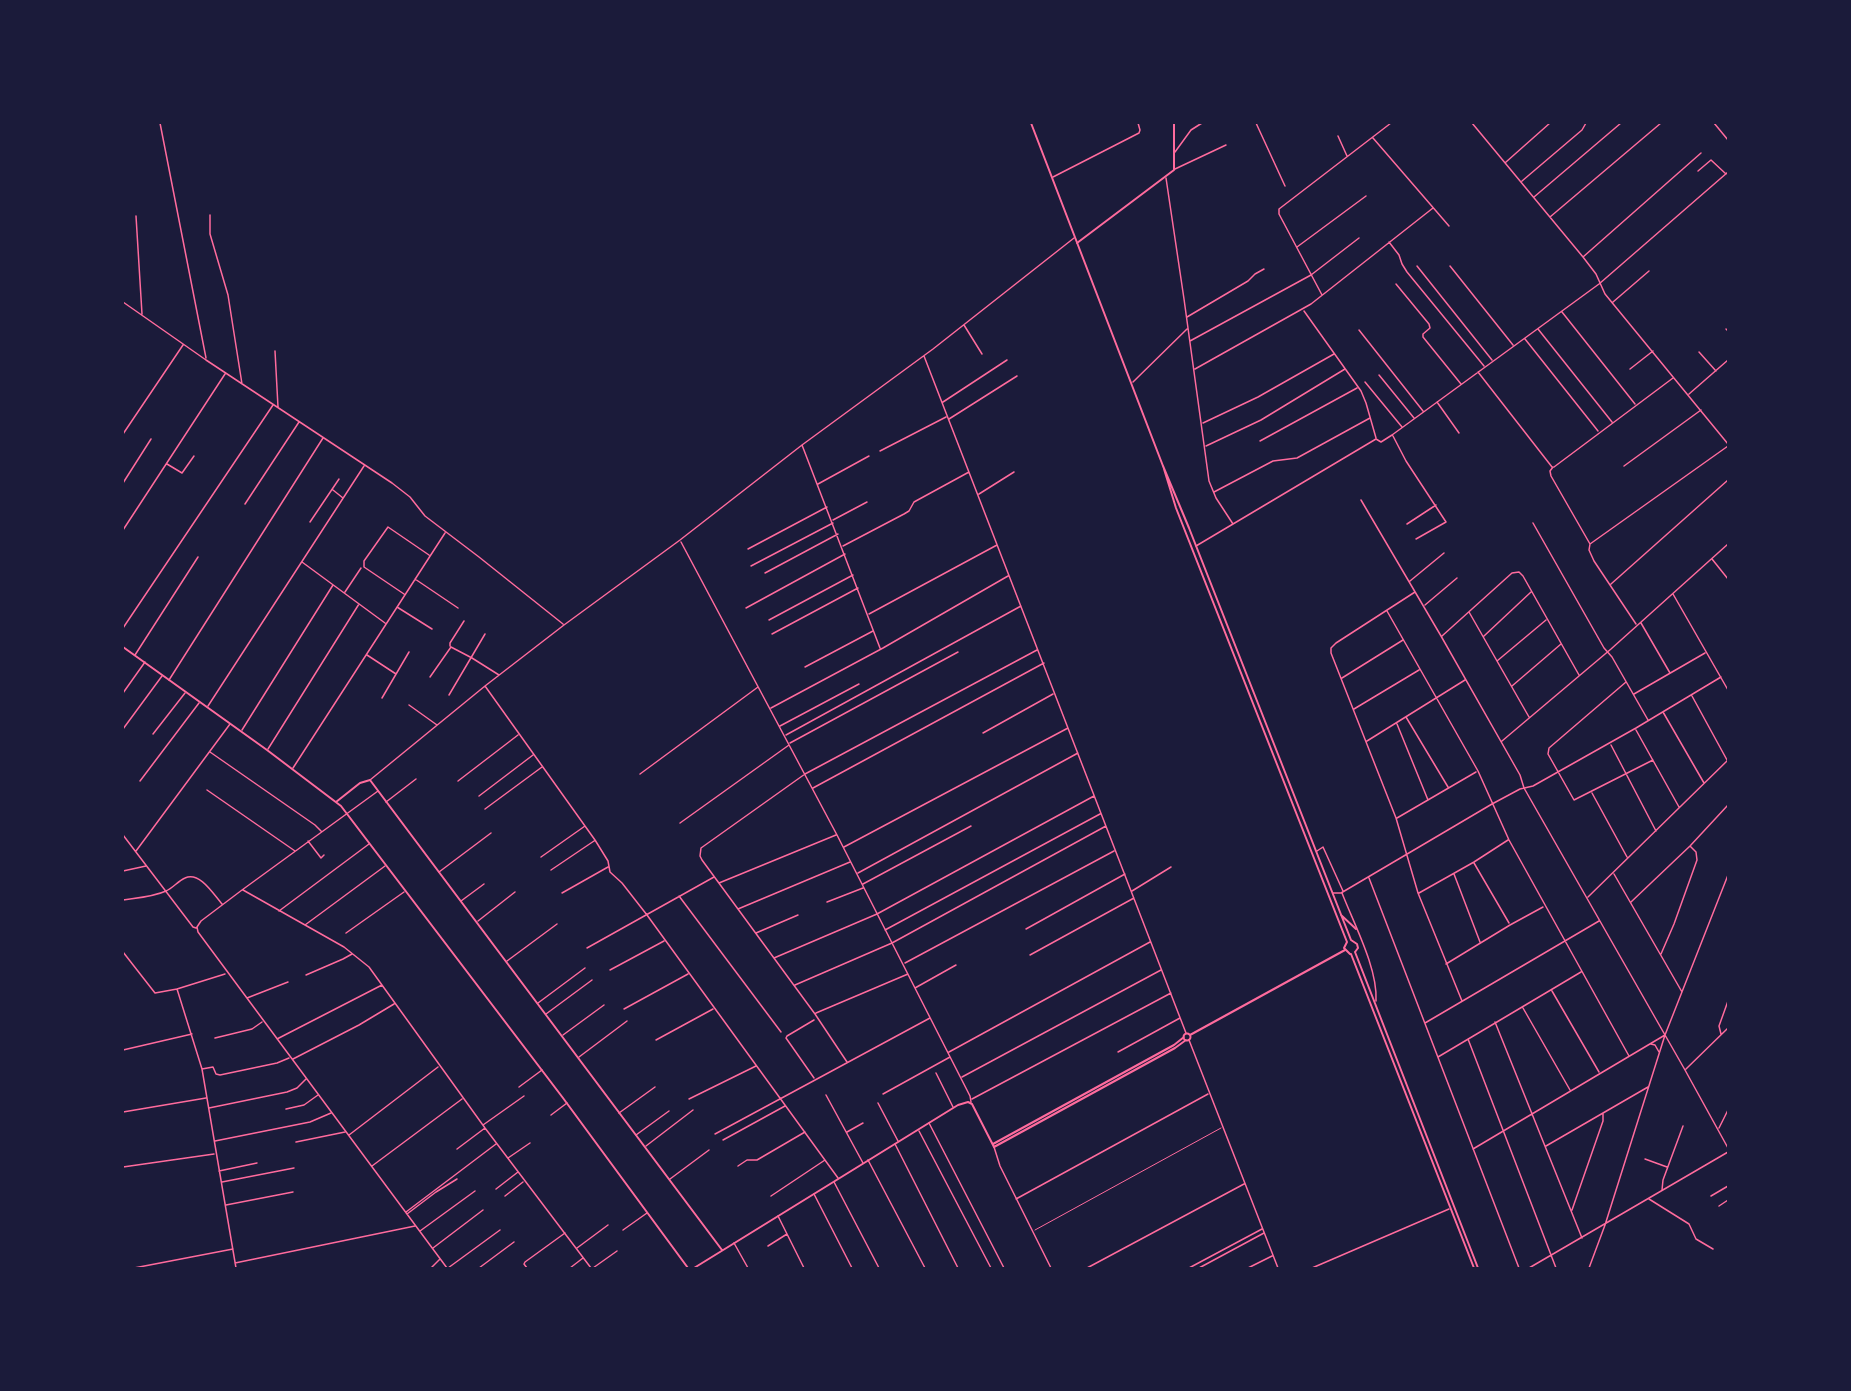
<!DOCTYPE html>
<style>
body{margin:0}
#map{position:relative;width:1851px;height:1391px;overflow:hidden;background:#1b1b3a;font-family:"DM Sans",sans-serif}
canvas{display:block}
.frame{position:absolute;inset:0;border:124px solid #1b1b3a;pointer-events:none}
</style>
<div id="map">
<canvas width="1851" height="1391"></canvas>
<div class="frame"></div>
</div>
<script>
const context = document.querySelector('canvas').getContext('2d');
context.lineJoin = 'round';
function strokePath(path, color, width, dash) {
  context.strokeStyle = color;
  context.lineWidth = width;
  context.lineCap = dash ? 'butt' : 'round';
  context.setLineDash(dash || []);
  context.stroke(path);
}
const service = new Path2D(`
 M1035 1230 1221 1128`);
const minor = new Path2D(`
 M160 123 206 358
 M1256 123 1285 186
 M1472 123 1583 257 1596 274 1605 294 1728 444
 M1714 123 1728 140
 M1338 136 1347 156
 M1373 138 1449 226
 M1175 152 1191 130 1202 123
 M1506 162 1550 123
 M1175 169 1226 145
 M1698 171 1711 160 1726 174
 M1053 177 1139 133 1140 130 1138 123
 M1166 178 1184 299 1209 481 1216 498 1233 524
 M1522 181 1582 130 1586 123
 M1534 197 1621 123
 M210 215V234L228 295 242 384
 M136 216 142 314
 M1550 217 1661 123
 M1389 242 1399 255 1402 264 1407 272 1484 366
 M1297 247 1366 196
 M1583 257 1701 153
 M1417 266 1492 360
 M1450 266 1513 345
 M1396 284 1429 324 1430 328 1423 334V337L1461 384
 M1322 295 1279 214V209L1391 123
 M123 302 206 360 392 483 410 497 425 516 479 557 563 624
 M1613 302 1649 271
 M1304 311 1361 391 1366 403 1376 438
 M1562 312 1635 404
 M1187 317 1248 281 1255 274 1264 269
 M964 325 982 354
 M1538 329 1612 422
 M1726 329 1728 331
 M1359 330 1423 411
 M1525 339 1598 431
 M1190 341 1311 275 1359 238
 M275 351 278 407
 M1699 352 1716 371
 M924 356 1186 1033
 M1195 369 1311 304 1433 208
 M1630 369 1653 351
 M1478 372 1552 467
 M1379 375 1414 418
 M1133 382 1187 329
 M1365 382 1402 427
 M1689 394 1728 360
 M943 402 1007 360
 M1437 402 1459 433
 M949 419 1017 376
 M1203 423 1258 397 1334 354
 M123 434 183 345
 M1393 436 1406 461 1446 522 1416 539
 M1260 441 1357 388
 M802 445 880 648
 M1206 446 1261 420 1345 369
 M880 451 946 417
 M167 464 182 473 194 456
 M1624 466 1701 410
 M1553 467 1550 471 1551 476 1590 544 1589 550 1594 561 1636 624
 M1554 467 1673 378
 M123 483 151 439
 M818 484 869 456
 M333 490 343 498
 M1214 492 1273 461 1297 458 1370 418
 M979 494 1014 472
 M1361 500 1441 636 1520 775 1524 788 1685 1070 1728 1148
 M245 504 299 422
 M833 520 867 502
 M310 522 339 479
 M1533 523 1604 648 1612 657 1648 720
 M1407 524 1436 505
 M123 530 225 374
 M681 542 837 835 970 1096 971 1102
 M1590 544 1728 446
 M843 546 904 514 909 511 914 502 969 472
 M1196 546 1376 439 1381 442 1392 435 1599 284 1728 172
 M748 549 827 507
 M1712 559 1728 579
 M302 562 385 623
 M751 566 833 523
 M765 573 838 534
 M415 579 458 608
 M1410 581 1444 553
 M1611 584 1728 480
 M345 592 361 568
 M1415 592 1336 643 1331 648V653L1396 818 1418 893 1462 1001
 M404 594 364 567V561L388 527 429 555
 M1673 594 1728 690
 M1425 605 1457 578
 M397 607 432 629
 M746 608 845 554
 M1387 611 1478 771 1509 840 1629 1056
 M1469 612 1529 717
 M869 614 997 545
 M769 620 853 575
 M1641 623 1670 673
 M123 628 273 405
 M772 634 858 588
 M1442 636 1512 573 1519 572 1523 576 1579 675
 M1484 636 1531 592
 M450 646V643L464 621
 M135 655 198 557
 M367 655 396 674
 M1497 661 1546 620
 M805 667 873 631
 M430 677 451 647 472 658 499 675
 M1342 678 1403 640
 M169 680 323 438
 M1626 682 1549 748 1548 754 1574 800 1653 760
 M485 686 595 840 608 861 610 872 622 883 647 915 838 1178
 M1512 686 1561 644
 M123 693 145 662
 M1634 694 1705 653
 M449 695 485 634
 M1692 696 1727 760
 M382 698 409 652
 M409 705 437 725
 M208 706 364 466
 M771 708 883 648 1008 576
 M1354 709 1419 670
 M1663 712 1704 783
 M1406 717 1448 787
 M1397 724 1428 800
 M780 726 859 684
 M123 729 162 676
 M242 730 333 585
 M1636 730 1679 807
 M983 733 1053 694
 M153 734 185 693
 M786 735 1021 606
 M1367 741 1465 680
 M1502 741 1611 649 1728 544
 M790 743 958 652
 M1611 745 1656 831
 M268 749 359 604
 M210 752 315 825 321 831
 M293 768 445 533
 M640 774 758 687
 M370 780 485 686 564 625 680 540 802 445 933 349 1074 238
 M140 781 199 703
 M458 781 518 735
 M813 788 1044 663
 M207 790 295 851
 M378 791 242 890 201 921 197 927 198 932 447 1268
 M1592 793 1627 857
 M479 796 533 755
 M386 802 416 779
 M485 809 542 767
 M1397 818 1476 772
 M680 823 789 745
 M123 835 193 927 196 928
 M308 841 321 858 324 855
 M844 847 1068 728
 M136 851 230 724
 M1317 851 1323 847 1343 891
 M541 857 585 826
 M1474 863 1509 923
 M551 870 594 841
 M123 871 146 866
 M439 872 491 833
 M858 873 1078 753
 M1454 874 1480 942
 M1614 874 1682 992
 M1369 878 1519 1268
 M719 883 836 835
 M863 884 971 826
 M243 890 344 947 369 967 485 1128 591 1268
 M1132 891 1171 867
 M562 893 608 867
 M1333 893H1341L1492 804 1520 789 1533 786 1636 728 1721 677
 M1342 893C1354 924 1378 969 1376 1001
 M1419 893 1474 862 1508 840
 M679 896 781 1032
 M1588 897 1728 760
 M123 900C136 898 153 897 166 891 173 888 178 881 185 878 200 871 214 895 222 904
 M461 901 484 884
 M827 902 863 888
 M1631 902 1690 846 1728 805
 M738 909 850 862
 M279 911 369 844
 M478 921 515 892
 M305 925 385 866
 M1026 929 1125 874
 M885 930 1100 814
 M346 933 404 892
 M756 933 798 915
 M587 948 714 877
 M123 952 155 993 177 989 225 974
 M1661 954 1674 924 1697 860 1696 852 1690 846
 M1030 955 1134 898
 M774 958 877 914 1094 796
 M507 961 557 924
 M905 963 1114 851
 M1446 964 1510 925 1543 907
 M610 970 664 941
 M306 975 343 959 352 954
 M795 985 892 943 1106 826
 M915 988 956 965
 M177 989 202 1069 236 1268
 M1552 991 1599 1072
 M247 998 288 982
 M538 1003 585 968
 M1523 1008 1570 1090
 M624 1009 688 974
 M816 1013 908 974
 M546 1014 592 980
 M814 1020 787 1036 786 1038 814 1078
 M1495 1022 1582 1238
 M1425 1023 1599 921
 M1721 1034 1719 1026 1728 1001
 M563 1035 604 1005
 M215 1038 252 1029 262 1022
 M277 1039 382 985
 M1468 1039 1556 1268
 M656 1040 713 1009
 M1189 1040 1278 1268
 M1651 1044 1655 1045 1659 1052
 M123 1050 192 1034
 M949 1052 1150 942
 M1118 1052 1180 1018
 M579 1057 627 1021
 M1438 1057 1581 972
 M293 1059 359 1025 394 1004
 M847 1062 815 1014 702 860 700 856 701 848 805 774 1037 650
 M202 1069 213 1067 216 1074 220 1075 277 1063 289 1058
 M1686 1069 1728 1028
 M936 1073 953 1107
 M962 1077 1161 970
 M519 1087 542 1070
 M883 1094 950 1057
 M826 1095 863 1163
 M689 1099 756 1066
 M972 1099 1171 993
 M878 1103 898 1141
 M209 1108 287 1092 297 1088 306 1079
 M286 1109 304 1105 318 1095
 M123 1112 206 1098
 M619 1113 655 1087
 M551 1115 567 1103
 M929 1123 1004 1268
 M483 1125 524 1096
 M1719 1128 1728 1110
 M919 1131 991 1268
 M847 1132 863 1123
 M715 1134 930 1018
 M349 1135 438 1067
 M636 1135 669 1111
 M723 1140 785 1106
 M215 1141 310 1122 331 1113
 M296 1142 345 1132
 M895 1144 958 1268
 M646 1146 693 1110
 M1546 1146 1648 1087
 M994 1147 1000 1166 1051 1268
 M457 1149 485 1128
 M1473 1149 1665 1035
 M508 1158 530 1143
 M1645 1159 1667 1167
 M868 1160 925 1268
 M372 1166 462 1099
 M738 1166 747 1160H757L805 1132
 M123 1167 214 1154
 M219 1171 257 1163
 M670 1179 709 1150
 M222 1182 294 1168
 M834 1182 879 1268
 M496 1189 518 1172
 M1662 1190 1663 1180 1683 1126
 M814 1194 852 1268
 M505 1196 523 1182
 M771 1196 825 1160
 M1711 1196 1728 1186
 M1016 1199 1208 1094
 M1649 1199 1689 1224 1696 1239 1713 1249
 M226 1205 293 1192
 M1719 1206 1728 1200
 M1572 1210 1603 1121V1113
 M406 1212 496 1144
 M407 1214 436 1192 457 1179
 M778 1216 804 1268
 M623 1230 647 1213
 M420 1231 475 1191
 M734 1243 748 1268
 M768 1246 787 1234
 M433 1248 483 1210
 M577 1248 608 1225
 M235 1263 415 1226
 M134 1268 233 1249
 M431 1268 440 1259
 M448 1268 500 1230
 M479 1268 514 1242
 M527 1268 524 1264 525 1262 565 1233
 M570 1268 583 1258
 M593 1268 617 1251
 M1087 1268 1244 1184
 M1189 1268 1262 1229
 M1199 1268 1264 1233
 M1248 1268 1272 1256
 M1312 1268 1449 1209
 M1529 1268 1728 1152
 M1589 1268 1605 1225 1665 1035 1728 875`);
const tertiary = new Path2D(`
 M1077 243 1174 170V123
 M123 647 267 750 341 806 563 1098 688 1268
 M336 802 360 783 370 780 722 1250
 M1183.5 1037a3.5 3.5 0 1 1 7 0a3.5 3.5 0 1 1-7 0Z
 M1190 1035 1345 950
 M993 1144 1174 1045 1184 1037
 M694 1268 958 1105 968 1102 972 1104 994 1147 1175 1048 1186 1040`);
const primary = new Path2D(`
 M1031 123 1163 466 1189 528 1351 940
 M1164 469 1176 508 1347 942
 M1341 915 1356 929
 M1351 940 1357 944 1358 948 1355 952
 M1347 942 1344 948 1350 954
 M1355 952 1478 1268
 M1351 954 1474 1268`);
strokePath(service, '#ff6b9d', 1);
strokePath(minor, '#ff6b9d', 1.5);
strokePath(tertiary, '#ff6b9d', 2);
strokePath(primary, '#ff6b9d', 2);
</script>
